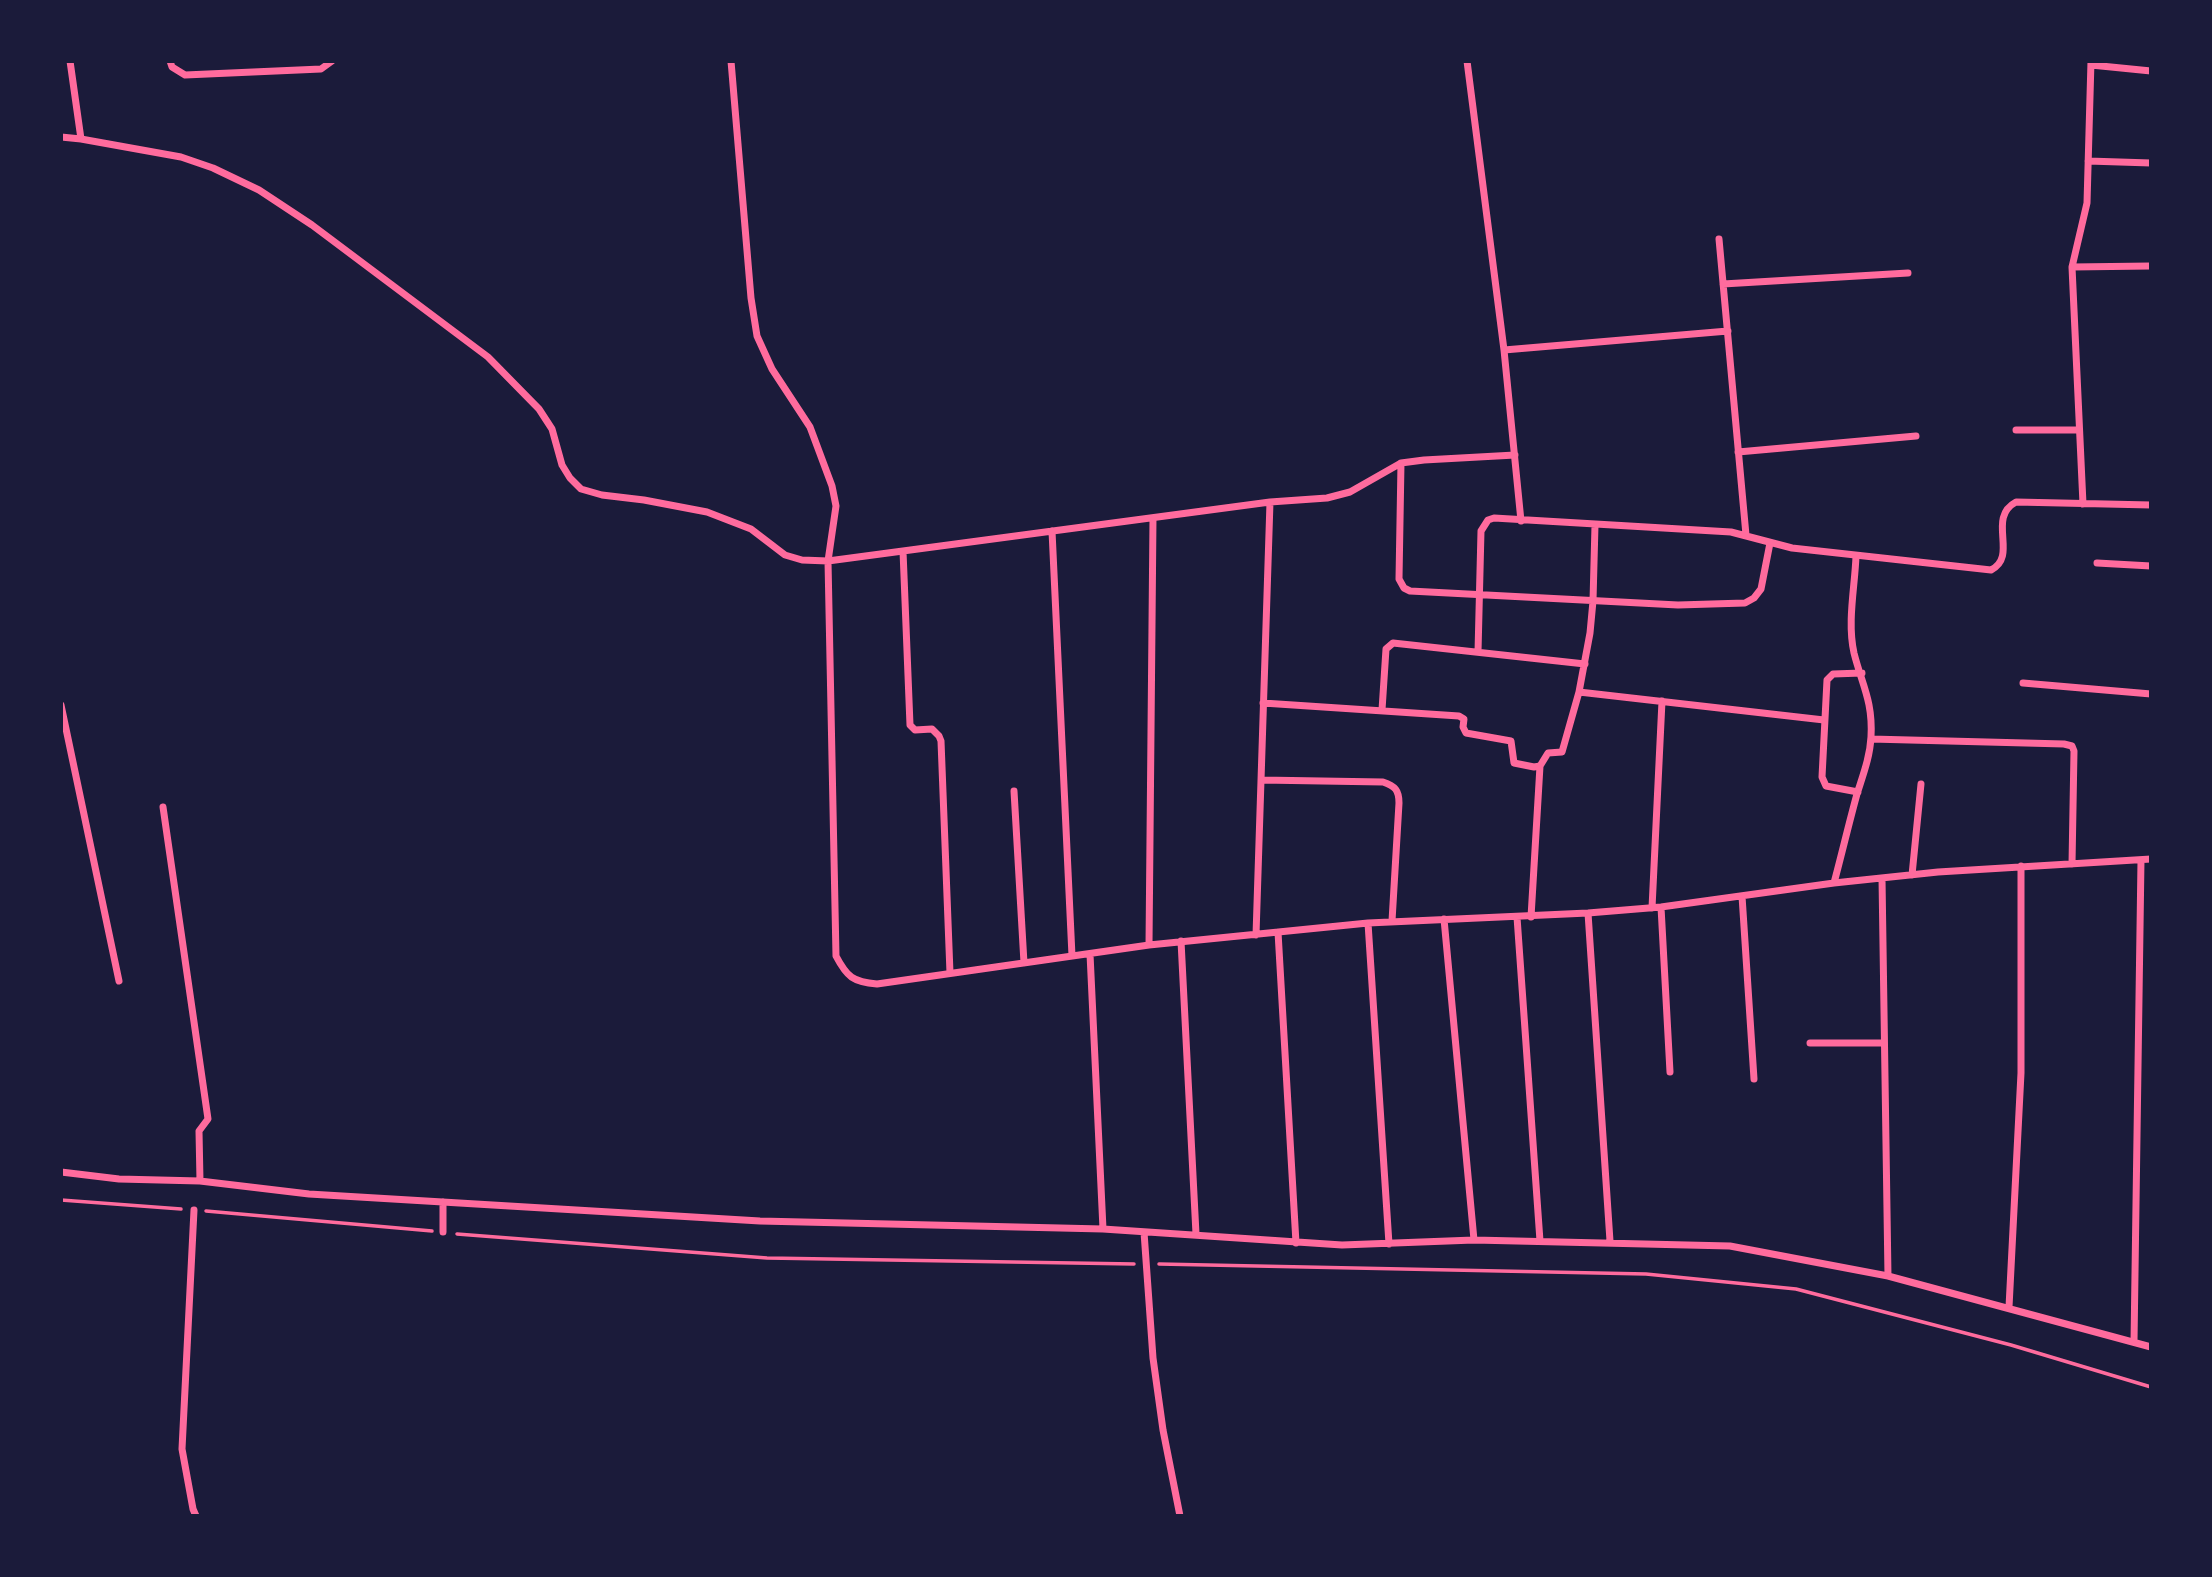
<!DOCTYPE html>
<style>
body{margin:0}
#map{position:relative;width:2212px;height:1577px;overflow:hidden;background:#1b1b3a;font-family:Lato,sans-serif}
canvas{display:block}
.frame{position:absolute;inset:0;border:63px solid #1b1b3a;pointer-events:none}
</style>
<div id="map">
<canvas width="2212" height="1577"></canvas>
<div class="frame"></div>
</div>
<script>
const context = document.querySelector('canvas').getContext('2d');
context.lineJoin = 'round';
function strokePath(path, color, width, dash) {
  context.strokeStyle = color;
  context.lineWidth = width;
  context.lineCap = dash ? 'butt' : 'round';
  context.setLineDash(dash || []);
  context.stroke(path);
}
const path = new Path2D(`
 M61 1200 181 1209
 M206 1211 432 1231
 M457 1234 767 1258 1134 1264
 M1159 1264 1646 1274 1796 1289 2011 1345 2151 1387`);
const minor = new Path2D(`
 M70 61 81 139
 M170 61 172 67 185 75 321 69 332 61
 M731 61 751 298 757 336 772 369 810 427 832 486 836 506 828 561 836 956C847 977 853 982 877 984L1149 945 1368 923 1588 913 1661 907 1834 883 1938 872 2151 859
 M1467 61 1504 350 1521 521
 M2091 65 2151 71
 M61 137 81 139 181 157 213 168 259 190 312 225 488 357 539 409 552 429 562 465 570 478 581 489 602 495 644 500 707 512 751 529 785 555 802 560 828 561 1270 502 1327 498 1350 492 1401 463 1424 460 1515 455
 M2088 161 2151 163
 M1719 239 1746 535
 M2072 267 2150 266
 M1723 284 1908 273
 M1504 350 1728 331
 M2016 430H2079
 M1738 452 1916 436
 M1401 463 1399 579 1404 588 1410 591 1678 605 1745 603 1754 598 1761 589 1770 543
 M2083 504 2072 267 2087 203 2091 61
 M1052 531 1072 956
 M903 551 910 725 915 730 932 729 939 736 941 741 950 973
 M2097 563 2151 566
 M1478 652 1481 531 1488 520 1494 518 1731 532 1792 548 1991 570C2019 556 1986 518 2016 502L2151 505
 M2023 683 2151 694
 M1579 692 1824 720
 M1263 703 1459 716 1464 719 1463 727 1466 733 1511 741 1514 763 1534 767 1540 766 1548 753 1562 752 1579 692 1590 633 1593 601 1595 525
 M61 705 119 981
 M1382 710 1386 649 1393 643 1585 664
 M1871 739 2064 744 2072 746 2074 751 2072 864
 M1261 780 1383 782C1395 786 1399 790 1399 803L1392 921
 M1014 791 1024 963
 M1858 792 1826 786 1822 777 1827 680 1833 674 1862 673
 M163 807 208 1119 199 1131 200 1181
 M1912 875 1921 784
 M1882 878 1888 1276
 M1834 883C1842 853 1849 823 1857 794 1863 775 1870 757 1871 737 1873 701 1862 685 1854 653 1847 622 1855 586 1856 556
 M1742 896 1754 1079
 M1661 907 1670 1072
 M1652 908 1662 701
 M1588 913 1610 1241
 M1517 917 1540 1241
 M1531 917 1540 766
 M1444 919 1474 1240
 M1368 923 1389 1244
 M1278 932 1296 1243
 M1256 935 1270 502
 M1181 941 1196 1234
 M1149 945 1153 518
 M1090 954 1103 1229
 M1810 1043H1884
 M61 1172 119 1179 200 1181 309 1194 760 1221 1103 1229 1342 1245 1474 1240 1730 1246 1888 1276 2151 1347
 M443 1202V1232
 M194 1210 182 1449 193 1509 196 1516
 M1144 1232 1153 1358 1163 1430 1180 1516
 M2009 1307 2021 1073V866
 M2134 1342 2141 860`);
strokePath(path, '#ff6b9d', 3.5);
strokePath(minor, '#ff6b9d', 7);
</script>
